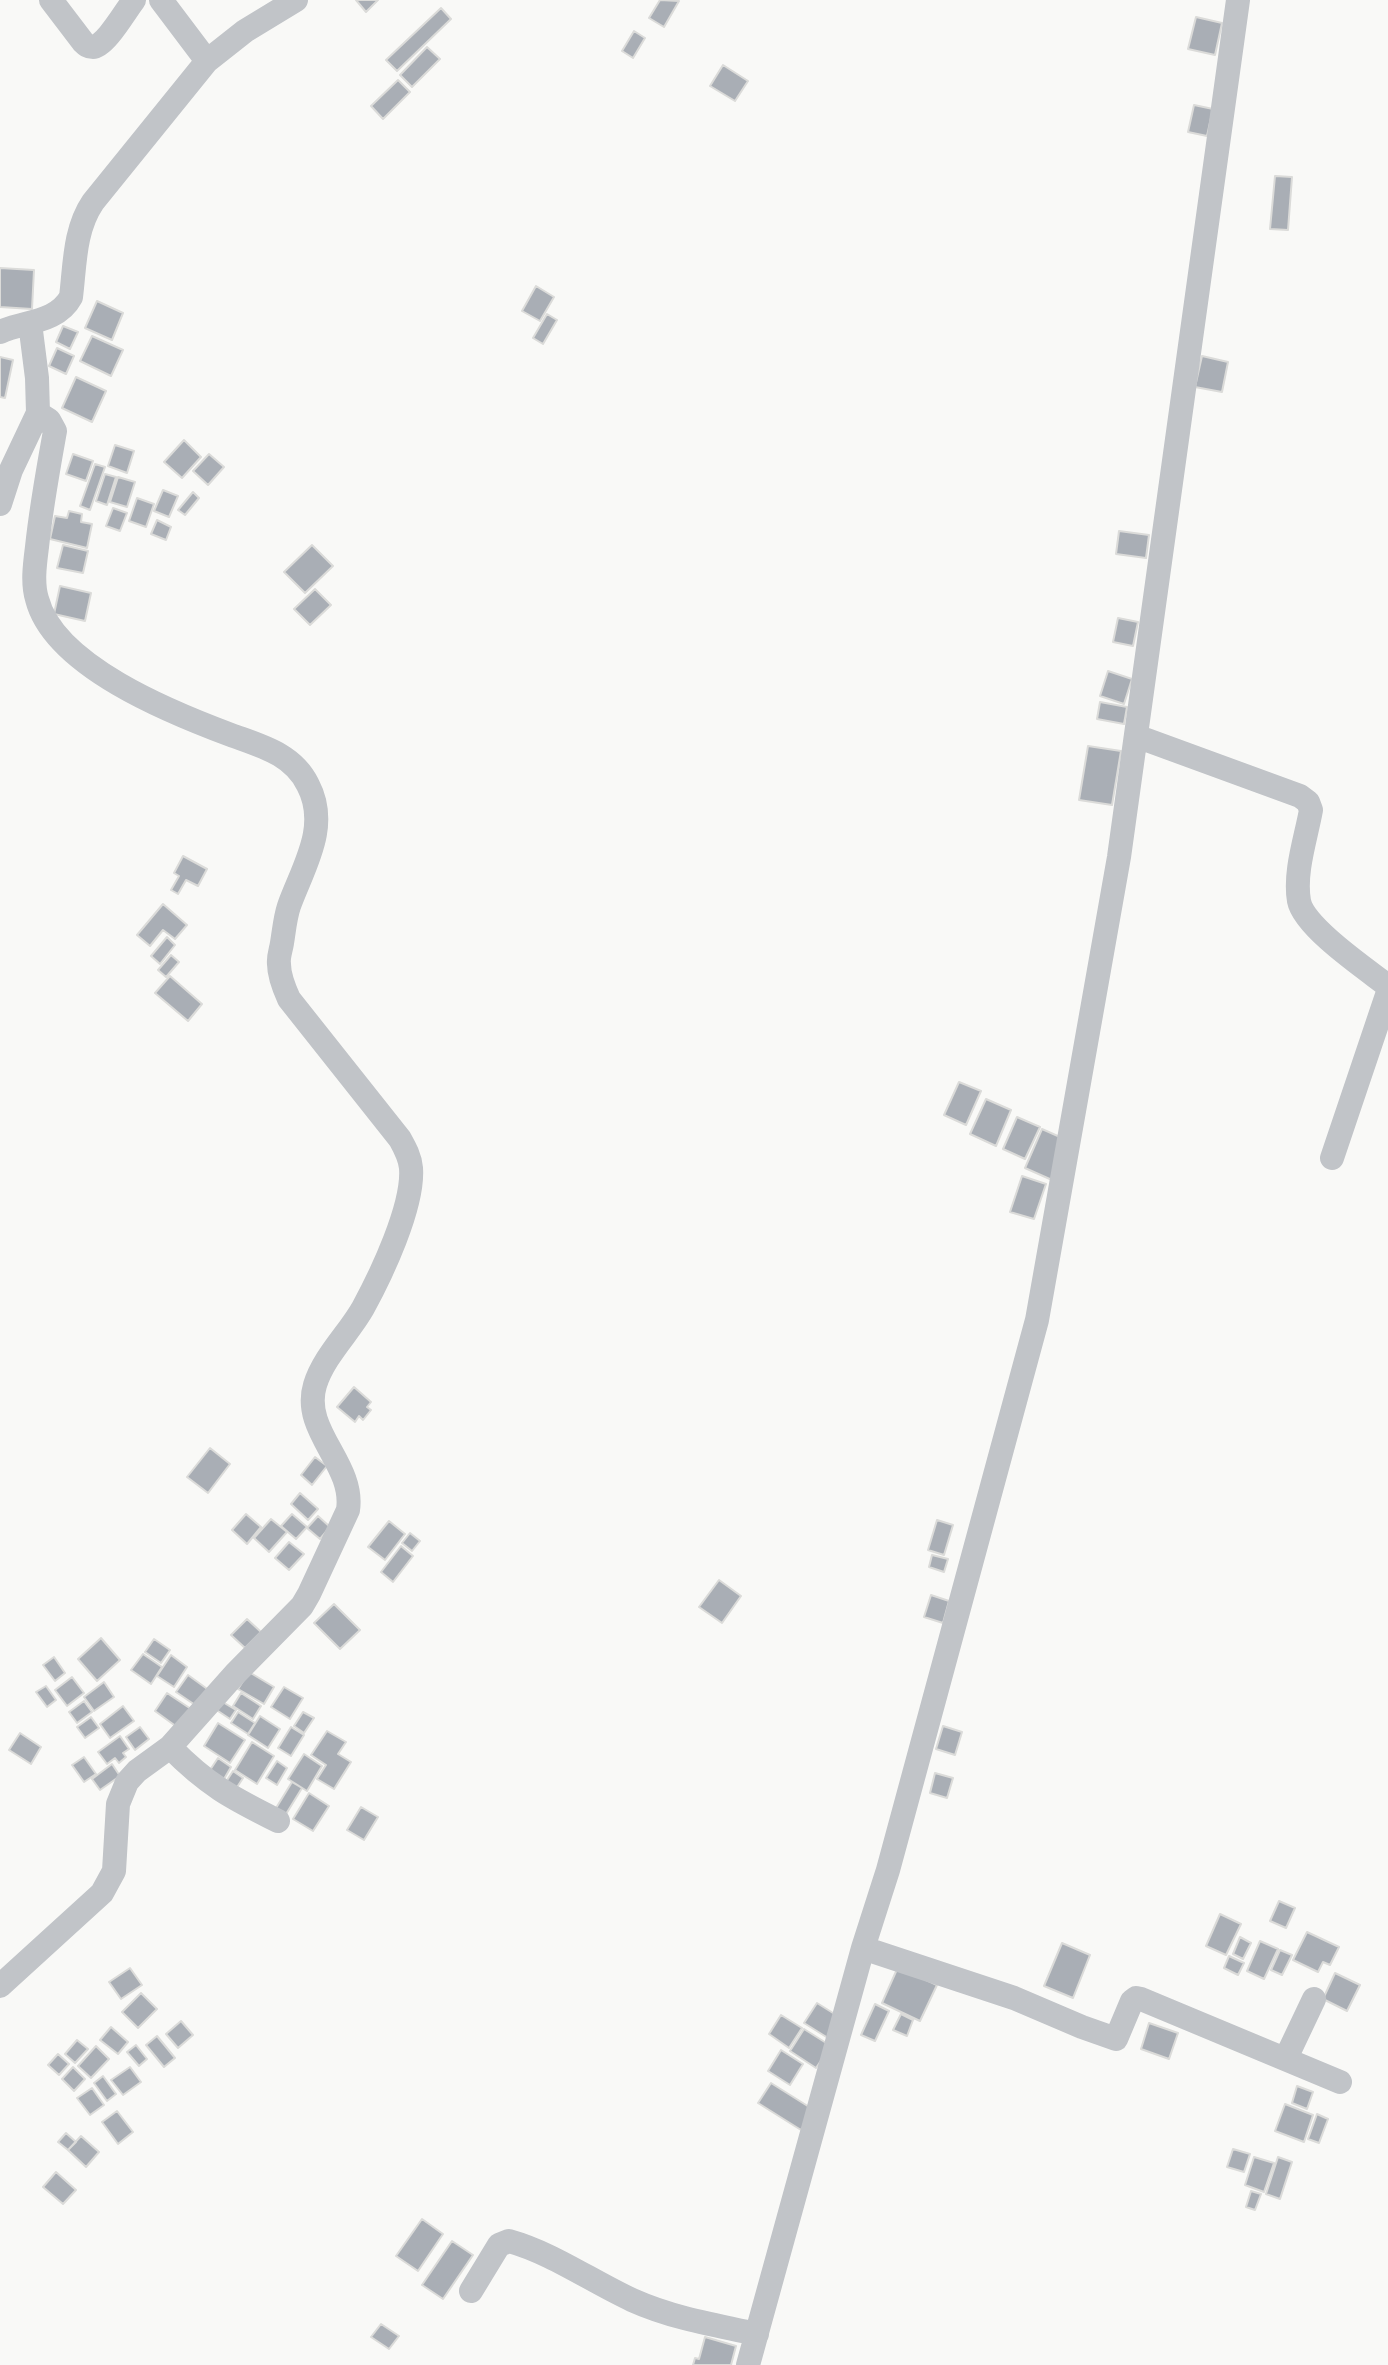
<!DOCTYPE html>
<style>
body{margin:0}
canvas{display:block;background:#f9f9f7}
</style>
<canvas width="1388" height="2365"></canvas>
<script>
const context = document.querySelector('canvas').getContext('2d');
context.lineJoin = 'round';
function fill(path, color) {
  context.fillStyle = color;
  context.fill(path, 'evenodd');
}
function strokePath(path, color, width, dash) {
  context.strokeStyle = color;
  context.lineWidth = width;
  context.lineCap = dash ? 'butt' : 'round';
  context.setLineDash(dash || []);
  context.stroke(path);
}
const building = new Path2D(`
 M356 0H378L366 12Z
 M660 0 679 1 664 27 649 18Z
 M441 8 451 19 397 71 386 60Z
 M1196 17 1222 23 1215 55 1188 49Z
 M634 31 645 38 633 58 622 51Z
 M427 47 440 59 412 87 400 75Z
 M723 65 748 81 735 101 710 86Z
 M398 80 410 92 383 119 371 106Z
 M1194 105 1213 109 1207 136 1188 132Z
 M1275 176 1292 177 1288 230 1270 229Z
 M0 268 34 270 32 309 0 307Z
 M536 286 554 297 540 321 522 311Z
 M97 301 123 313 112 340 85 328Z
 M547 314 557 320 543 344 533 338Z
 M63 326 78 332 70 349 56 342Z
 M92 336 123 350 111 376 80 361Z
 M57 348 74 356 66 374 49 366Z
 M1202 356 1228 362 1222 392 1195 387Z
 M0 357 13 360 5 398 0 397Z
 M76 377 106 391 92 422 62 408Z
 M184 440 201 457 182 478 164 462Z
 M115 445 134 451 127 473 108 466Z
 M73 454 93 461 86 481 66 474Z
 M209 454 224 467 208 485 193 471Z
 M95 464 105 467 90 510 80 506Z
 M105 474 116 477 107 505 96 501Z
 M118 477 135 482 127 507 110 502Z
 M163 490 178 496 169 517 154 511Z
 M193 492 199 498 185 515 178 510Z
 M137 498 154 504 146 527 129 521Z
 M113 508 127 513 120 531 106 526Z
 M69 511 82 514 81 522 92 524 87 548 50 539 55 516 67 518Z
 M157 520 171 527 166 540 151 534Z
 M1119 531 1149 535 1146 558 1116 554Z
 M63 545 88 551 83 573 57 568Z
 M312 545 333 566 305 593 284 572Z
 M60 586 91 593 85 621 54 614Z
 M315 589 331 605 310 625 294 609Z
 M1118 618 1138 622 1133 646 1113 642Z
 M1108 671 1132 679 1124 704 1100 696Z
 M1100 702 1127 707 1124 724 1097 719Z
 M1088 746 1121 751 1112 805 1079 800Z
 M183 856 207 869 198 886 186 880 178 894 171 890 179 876 174 873Z
 M163 904 187 925 175 939 163 930 150 946 137 935Z
 M167 937 175 945 160 964 151 956Z
 M171 955 179 962 166 977 158 970Z
 M170 976 202 1004 188 1021 155 993Z
 M959 1082 981 1091 966 1125 944 1115Z
 M986 1099 1011 1110 996 1146 970 1134Z
 M1017 1117 1040 1127 1025 1159 1003 1149Z
 M1042 1129 1069 1141 1052 1180 1025 1168Z
 M1022 1176 1046 1184 1034 1219 1010 1212Z
 M354 1387 371 1402 367 1407 371 1410 363 1420 359 1416 355 1422 337 1407Z
 M210 1448 230 1464 208 1493 187 1477Z
 M315 1457 327 1466 312 1485 301 1475Z
 M300 1493 318 1509 308 1520 291 1504Z
 M246 1514 261 1527 247 1544 232 1530Z
 M292 1514 307 1527 296 1539 281 1526Z
 M318 1516 330 1527 320 1539 307 1528Z
 M271 1519 287 1532 269 1552 254 1538Z
 M937 1520 953 1525 944 1555 928 1550Z
 M389 1521 405 1534 385 1560 368 1547Z
 M410 1533 420 1541 412 1551 402 1543Z
 M289 1542 304 1554 289 1570 275 1558Z
 M401 1546 413 1556 393 1582 381 1572Z
 M932 1555 948 1559 944 1572 929 1567Z
 M719 1580 741 1596 722 1623 699 1607Z
 M931 1595 949 1601 943 1623 924 1617Z
 M334 1604 360 1630 340 1649 314 1623Z
 M247 1619 261 1632 245 1648 231 1635Z
 M101 1638 120 1660 97 1681 78 1659Z
 M154 1639 170 1650 161 1663 145 1652Z
 M143 1654 162 1667 151 1684 131 1670Z
 M171 1655 187 1667 174 1687 157 1676Z
 M54 1657 65 1673 55 1681 43 1665Z
 M249 1672 274 1687 264 1704 238 1689Z
 M188 1675 210 1691 198 1707 176 1692Z
 M72 1677 84 1693 67 1706 55 1690Z
 M104 1682 114 1697 94 1711 84 1697Z
 M46 1686 56 1700 47 1707 36 1692Z
 M284 1687 303 1698 290 1719 271 1707Z
 M167 1693 194 1711 181 1730 155 1711Z
 M241 1693 261 1706 253 1719 233 1706Z
 M84 1701 92 1712 77 1723 69 1712Z
 M221 1701 236 1710 230 1719 215 1709Z
 M123 1706 134 1721 110 1738 100 1724Z
 M238 1712 255 1723 248 1734 231 1723Z
 M303 1712 314 1718 304 1733 294 1726Z
 M260 1716 280 1729 268 1748 248 1735Z
 M91 1717 99 1728 85 1738 77 1727Z
 M218 1723 245 1740 230 1763 204 1746Z
 M943 1726 962 1732 955 1755 936 1749Z
 M140 1727 149 1739 135 1750 126 1737Z
 M291 1727 304 1735 291 1756 278 1748Z
 M327 1731 346 1742 338 1754 351 1762 334 1789 317 1779 326 1765 311 1755Z
 M20 1733 41 1747 31 1764 9 1750Z
 M120 1736 129 1749 123 1753 126 1757 119 1763 115 1758 107 1764 98 1752Z
 M252 1742 274 1756 257 1784 235 1770Z
 M304 1754 322 1766 307 1791 288 1779Z
 M84 1757 96 1774 84 1782 72 1765Z
 M218 1758 231 1767 224 1779 210 1770Z
 M277 1761 287 1768 277 1785 266 1778Z
 M112 1764 120 1776 100 1790 92 1779Z
 M233 1771 243 1778 232 1795 222 1788Z
 M935 1773 953 1778 947 1798 930 1793Z
 M292 1782 302 1788 283 1819 273 1813Z
 M309 1793 329 1806 313 1831 293 1819Z
 M361 1807 378 1817 364 1840 347 1830Z
 M1279 1901 1295 1908 1286 1928 1270 1921Z
 M1220 1914 1241 1924 1226 1955 1206 1946Z
 M1307 1932 1339 1947 1330 1965 1323 1962 1318 1972 1293 1960Z
 M1240 1937 1251 1943 1243 1959 1233 1954Z
 M1260 1941 1278 1949 1264 1979 1247 1971Z
 M1062 1943 1090 1955 1073 1998 1044 1986Z
 M1280 1950 1292 1955 1282 1975 1271 1970Z
 M1229 1956 1244 1963 1238 1975 1224 1968Z
 M898 1967 937 1985 920 2021 882 2003Z
 M130 1968 142 1985 121 1999 109 1982Z
 M1335 1973 1360 1985 1347 2011 1323 1999Z
 M141 1993 157 2009 138 2028 122 2012Z
 M817 2003 841 2018 828 2038 804 2023Z
 M875 2004 889 2011 875 2041 861 2035Z
 M901 2014 913 2020 907 2036 893 2030Z
 M781 2015 802 2028 789 2048 769 2034Z
 M181 2021 193 2035 178 2048 166 2034Z
 M1149 2023 1178 2033 1169 2059 1141 2049Z
 M111 2027 128 2042 118 2054 100 2040Z
 M804 2029 831 2046 816 2068 790 2051Z
 M157 2036 175 2058 164 2067 146 2045Z
 M77 2040 88 2049 75 2063 65 2054Z
 M136 2045 147 2059 139 2066 127 2052Z
 M96 2046 109 2059 91 2078 78 2066Z
 M781 2050 803 2064 790 2085 768 2071Z
 M58 2054 69 2064 59 2075 48 2065Z
 M73 2067 85 2079 74 2091 62 2079Z
 M130 2067 141 2082 123 2095 111 2080Z
 M103 2076 116 2094 107 2101 94 2083Z
 M771 2083 814 2110 801 2130 758 2103Z
 M1297 2086 1313 2092 1307 2109 1292 2103Z
 M92 2088 104 2105 90 2115 77 2098Z
 M1285 2104 1313 2115 1304 2142 1275 2131Z
 M117 2111 133 2132 118 2144 102 2122Z
 M1317 2114 1328 2119 1319 2143 1308 2139Z
 M66 2133 76 2142 68 2150 58 2142Z
 M81 2136 99 2152 86 2167 68 2150Z
 M1233 2149 1250 2154 1244 2172 1227 2167Z
 M1254 2157 1274 2163 1264 2192 1245 2185Z
 M1278 2157 1292 2162 1280 2199 1266 2194Z
 M56 2172 76 2190 63 2204 43 2187Z
 M1251 2191 1261 2194 1255 2210 1246 2207Z
 M422 2219 443 2234 418 2271 396 2256Z
 M452 2241 473 2255 443 2299 422 2285Z
 M381 2324 399 2336 389 2349 371 2337Z
 M705 2337 736 2346 731 2365H693L695 2358 699 2359Z`);
const minor = new Path2D(`
 M51 0 83 42C86 45 88 47 93 47 105 47 126 10 134 0
 M161 0 207 61
 M0 332C24 321 57 323 71 297 75 265 74 230 93 202L207 61 245 31 296 0
 M0 504 11 470 38 413 37 378 30 323
 M1136 736 1300 796 1308 802 1311 810C1306 838 1294 872 1299 901 1304 927 1366 969 1388 986
 M1332 1158 1388 992
 M170 1747C207 1785 232 1798 278 1821
 M863 1948 1014 1998 1082 2027 1116 2039 1132 2001 1136 1998 1141 1999 1340 2082
 M0 1986 102 1893 114 1871 118 1804 127 1782 137 1771 170 1747 235 1674 302 1606 309 1594 348 1510C355 1464 301 1431 315 1385 324 1356 349 1333 363 1308 381 1275 414 1206 411 1168 410 1157 405 1148 400 1139L289 999C284 988 279 976 279 964 278 957 281 950 282 943 284 931 285 918 289 906 303 867 330 827 308 785 293 754 261 746 231 735 172 713 54 666 37 599 32 583 35 563 37 547 41 508 48 470 55 431L49 420 38 413
 M1286 2058 1314 1999
 M471 2291 499 2245 509 2241C552 2253 591 2281 632 2300 672 2318 714 2325 757 2334
 M748 2365 863 1948 888 1870 1037 1320 1119 857 1238 0`);
fill(building, '#a9aeb5');
strokePath(building, '#dbdbd9', 2);
strokePath(minor, '#c1c4c8', 24);
</script>
